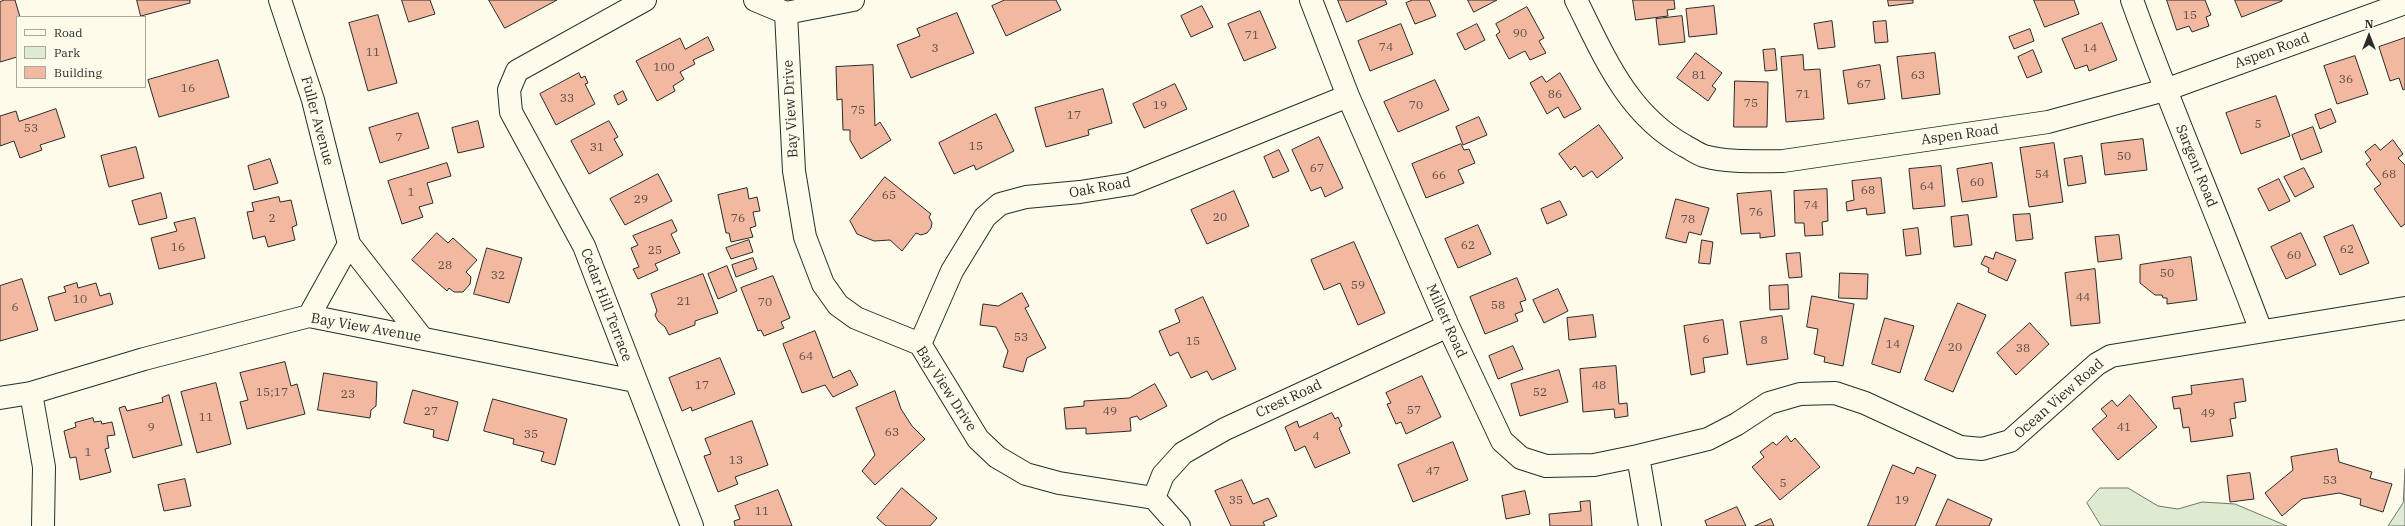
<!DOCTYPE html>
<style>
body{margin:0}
#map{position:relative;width:2405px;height:526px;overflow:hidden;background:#fdfbea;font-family:"IBM Plex Serif",serif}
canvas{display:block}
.legend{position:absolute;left:16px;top:16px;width:130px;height:72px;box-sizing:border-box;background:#fdfbea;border:1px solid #a9a89e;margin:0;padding:5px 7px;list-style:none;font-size:12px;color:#2b2b2b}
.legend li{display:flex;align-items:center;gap:8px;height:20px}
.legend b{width:20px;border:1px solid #a9a89e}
.north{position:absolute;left:2349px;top:16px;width:40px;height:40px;-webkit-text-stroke:3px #fdfbea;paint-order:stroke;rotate:0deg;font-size:11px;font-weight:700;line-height:16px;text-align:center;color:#2b2b2b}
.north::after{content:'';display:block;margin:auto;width:14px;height:18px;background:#2b2b2b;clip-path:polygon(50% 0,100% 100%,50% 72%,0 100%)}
</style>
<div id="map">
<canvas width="2405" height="526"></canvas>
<ul class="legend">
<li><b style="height:5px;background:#fdfbea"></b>Road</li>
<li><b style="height:11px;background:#deebd1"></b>Park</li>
<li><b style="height:11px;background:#f2b8a0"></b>Building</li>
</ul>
<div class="north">N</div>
</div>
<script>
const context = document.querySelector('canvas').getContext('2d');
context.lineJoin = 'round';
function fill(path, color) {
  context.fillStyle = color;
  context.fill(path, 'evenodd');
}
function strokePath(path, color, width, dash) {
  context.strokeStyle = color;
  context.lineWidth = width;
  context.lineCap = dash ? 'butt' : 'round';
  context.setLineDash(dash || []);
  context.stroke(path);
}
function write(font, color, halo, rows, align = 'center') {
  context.font = font + ' "IBM Plex Serif",serif';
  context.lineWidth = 3;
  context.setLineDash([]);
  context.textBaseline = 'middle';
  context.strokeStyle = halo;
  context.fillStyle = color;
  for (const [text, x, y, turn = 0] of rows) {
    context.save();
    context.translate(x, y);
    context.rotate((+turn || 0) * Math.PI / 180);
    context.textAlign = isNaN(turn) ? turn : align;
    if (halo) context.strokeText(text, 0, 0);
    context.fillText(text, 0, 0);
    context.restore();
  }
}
const green = new Path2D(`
 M2405 469V526H2388L2403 503Z
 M2100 488H2128L2158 506 2178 509 2202 502 2235 504 2287 526H2101L2087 503Z`);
const building = new Path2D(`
 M5 0H15L20 17H17V57L0 62V2Z
 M137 0H190V3L141 16Z
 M402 0H430L435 14 409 22Z
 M489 0H557L505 28Z
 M1005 0H1056L1061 10 1006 36 992 6Z
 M1338 0H1385L1387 4 1347 22Z
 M1413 0H1429L1436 16 1415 24 1406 3Z
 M1468 0H1497L1474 12Z
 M1633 0H1674L1675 9 1667 10 1668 16 1636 20Z
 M1888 0H1913V3L1889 6Z
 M2034 0H2074L2079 14 2045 27Z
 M2167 0H2205L2211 15 2206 17 2209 26 2192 32 2189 26 2177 30Z
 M2235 0H2282V1L2242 17Z
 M1202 6 1213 27 1191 37 1181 16Z
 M1714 6 1717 34 1689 37 1686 9Z
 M1527 7 1544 38 1539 41 1546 53 1530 60 1525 51 1509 59 1496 35 1500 32 1496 24Z
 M1260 11 1276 48 1244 61 1228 24Z
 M957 13 974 53 911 78 897 45 920 36 917 29Z
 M378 15 397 83 368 91 349 23Z
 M1682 16 1685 42 1659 45 1656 19Z
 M1832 21 1835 47 1818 49 1814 24Z
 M1886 21 1888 42 1875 43 1873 22Z
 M2102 23 2117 60 2089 71 2087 65 2075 69 2062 39Z
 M1401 24 1413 54 1370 71 1358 41Z
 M1477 24 1485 40 1465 50 1457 34Z
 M2030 29 2034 41 2014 49 2009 37Z
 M708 37 714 50 693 60 695 64 680 72 684 79 673 86 675 91 657 101 636 61 680 38 685 49Z
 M2405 38V89L2403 90 2399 78 2390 81 2379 47Z
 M1775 49 1777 70 1765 71 1763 50Z
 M2033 50 2042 72 2027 78 2018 57Z
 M1696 53 1722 73 1712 86 1716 89 1708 101 1677 78Z
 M1935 53 1940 94 1902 99 1897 57Z
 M1803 55 1804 70 1820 69 1824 119 1786 122 1781 57Z
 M2355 56 2368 94 2337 104 2324 66Z
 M218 60 229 97 159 117 148 80Z
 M873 65 875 126 880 122 891 140 861 159 850 140V130H843L842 99 837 100 836 67Z
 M1880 65 1885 99 1848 104 1843 71Z
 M579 73 581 78 585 76 588 83 585 84 595 104 556 125 540 94Z
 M1560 73 1581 109 1564 118 1558 107 1547 114 1530 83 1542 76 1546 82Z
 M1435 80 1449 110 1398 132 1384 102Z
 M1735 81 1768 82 1767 127H1734Z
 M1175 84 1187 109 1144 128 1133 104Z
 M1103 89 1112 123 1088 130 1089 135 1046 147 1035 108Z
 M623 91 627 100 618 105 614 96Z
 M2276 96 2290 136 2241 154 2226 113Z
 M56 109 65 137 40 145 42 150 20 158 14 141 0 146V116L16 111 19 121Z
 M2331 109 2336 122 2320 129 2315 115Z
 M418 113 429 148 380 163 369 128Z
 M996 114 1014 151 976 170 974 165 954 174 939 143Z
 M1479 117 1487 135 1463 145 1456 127Z
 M478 121 484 147 458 153 452 128Z
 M609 121 618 137 614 139 623 155 589 174 571 141Z
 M1599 125 1623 158 1597 178 1592 171 1583 177 1575 166 1571 170 1559 154Z
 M2313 127 2322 152 2301 160 2292 135Z
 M1319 137 1343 188 1325 197 1321 187 1311 191 1292 150Z
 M2143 139 2147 170 2105 175 2101 144Z
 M2393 140 2403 154 2398 158 2405 165V224L2401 227 2374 189 2381 184 2366 164 2371 160 2365 152 2375 144 2380 150Z
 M2054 143 2063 202 2029 207 2020 148Z
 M1461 144 1464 150 1469 149 1475 163 1458 170 1464 183 1426 198 1412 164Z
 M136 147 144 178 109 187 101 156Z
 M1279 150 1289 171 1273 178 1264 157Z
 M2082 156 2086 183 2068 186 2064 159Z
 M270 159 278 183 254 190 248 166Z
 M447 163 451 176 427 183 433 203 419 207 423 217 402 224 388 181Z
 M1992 163 1997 197 1962 202 1957 169Z
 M1941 166 1945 206 1913 209 1909 169Z
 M2304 168 2314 187 2295 197 2284 177Z
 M658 174 672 201 625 225 610 199Z
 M885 177 931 214 929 217 932 223 931 228 927 233 921 235 916 233 902 251 890 240 874 241 857 234 850 221Z
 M1881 178 1885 213 1867 215 1866 208 1847 211 1846 202 1854 200 1852 181Z
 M2279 179 2290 201 2269 211 2258 189Z
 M747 188 749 199 757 197 760 211 753 212 756 226 750 228 753 237 731 242 729 233H726L718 195Z
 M1827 189 1828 221 1822 222 1823 235 1805 236 1804 223H1795L1794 191Z
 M1234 191 1249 226 1207 244 1191 210Z
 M1771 191 1775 236 1760 238V233L1741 234 1737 194Z
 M161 193 167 218 139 225 132 201Z
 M279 197 280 202 291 200 297 225 292 227 295 240 268 247 265 236 253 239 247 212 254 211 252 203Z
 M1676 199 1709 208 1701 235 1689 232 1686 243 1666 238Z
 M1560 201 1567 215 1547 224 1541 209Z
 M2030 214 2033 239 2016 241 2013 215Z
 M1968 215 1972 245 1954 247 1951 217Z
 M195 218 205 258 159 269 151 238 177 231 174 223Z
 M672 220 677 231 671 234 680 253 655 264 658 270 638 279 633 269 639 267 631 248 638 245 633 236Z
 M1478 225 1491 254 1458 268 1445 239Z
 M2353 225 2369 263 2340 275 2324 237Z
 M1918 228 1921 254 1906 256 1903 230Z
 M437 233 448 243 453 238 477 260 466 272 471 277 470 284 463 292H454L449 288 447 291 412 260Z
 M2301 233 2316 265 2286 279 2271 247Z
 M2119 235 2122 259 2098 262 2095 237Z
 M749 240 753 252 731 259 726 248Z
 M1702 240 1713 242 1710 264 1699 263Z
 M1354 242 1385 313 1358 325 1340 283 1324 290 1311 260Z
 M487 248 522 258 509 303 474 294Z
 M1996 252 2016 260 2007 281 1988 272 1989 268 1981 264 1985 256 1993 259Z
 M1800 253 1802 277 1789 278 1786 254Z
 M2191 257 2197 300 2167 304V298H2163L2162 295H2155L2140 283V265Z
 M753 258 757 269 736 277 732 265Z
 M727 266 737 291 718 299 708 274Z
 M2095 269 2100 323 2071 326 2065 273Z
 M1840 273 1868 274 1867 299 1839 298Z
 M703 274 718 313 695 321V325L669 335 665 327 658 321 655 315 657 311 651 294Z
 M773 276 790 318 781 322 784 328 764 336 761 330 758 331 741 288Z
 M1517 278 1526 300 1520 302 1523 311 1515 314 1518 321 1485 334 1470 297Z
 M22 279 38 330 0 341V286Z
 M77 283 78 288 96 283 100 296 110 293 113 304 55 321 48 297 66 292 64 287Z
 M1788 285 1789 309 1770 310 1769 286Z
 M1558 289 1568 311 1544 323 1533 300Z
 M1022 293 1029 306 1025 308 1046 348 1027 358 1023 372 1003 367 1008 351 996 327 980 325 983 304 998 306Z
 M1812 296 1854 304 1843 366 1824 362 1825 357 1814 354 1818 329 1807 327Z
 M1203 297 1236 369 1212 380 1207 371 1191 378 1178 352 1170 356 1159 331 1180 322 1175 310Z
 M1958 303 1986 315 1953 392 1925 380Z
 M1593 315 1596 337 1569 340 1567 318Z
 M1782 316 1788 359 1747 365 1740 322Z
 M1885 318 1914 326 1900 373 1872 364Z
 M1723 320 1728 354 1703 358 1705 372 1691 375 1684 326Z
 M2030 323 2049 344 2016 375 1997 353Z
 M815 331 833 378 850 370 858 385 833 397 825 385 802 393 783 344Z
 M1513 346 1523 369 1498 379 1489 356Z
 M720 358 735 394 692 411 691 407 682 411 669 378Z
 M285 362 291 386 297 384 305 414 247 429 240 402 248 400 240 373Z
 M1616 366 1619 404 1627 403 1628 416 1615 418 1614 409 1583 412 1580 369Z
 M1559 370 1568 402 1520 416 1511 384Z
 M324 373 377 382 376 406 371 410 370 418 318 410Z
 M1422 376 1441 417 1406 434 1401 422 1396 424 1387 404 1391 403 1386 393Z
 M2243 379 2246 401 2234 403 2236 418 2230 419 2233 436 2191 442 2189 427 2183 428 2180 408 2174 409 2172 397 2192 394 2191 386Z
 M216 383 231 444 197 453 181 392Z
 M1155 384 1167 406 1140 420 1137 416 1130 418 1131 431 1086 434V428L1066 429 1064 408 1084 406V401L1129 398Z
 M413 390 458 402 448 441 433 437 434 430 404 423Z
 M895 391 901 409 912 426 925 439 875 485 862 471 875 455 856 408Z
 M169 395 182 445 133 458 119 408 125 406 127 411 163 402 162 398Z
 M2130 395 2157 427 2118 460 2092 429 2107 416 2101 409 2112 400 2117 406Z
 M493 399 567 419 555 465 541 461 544 452 513 444 514 439 484 431Z
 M1332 413 1335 419 1338 417 1342 426 1339 428 1350 453 1315 468 1305 446 1295 451 1285 427 1297 421 1299 427Z
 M93 418 94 422 101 421 102 424 112 422 115 435 107 436 109 448 105 449 111 472 80 480 76 457 70 458 64 431 76 427 75 423Z
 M752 421 768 465 735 477 738 484 718 492 704 456 711 454 705 439Z
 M1787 436 1791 442 1795 438 1820 467 1780 500 1752 467 1764 457 1760 452 1773 442 1776 445Z
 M1453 442 1468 480 1413 502 1398 465Z
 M2337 449 2339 462 2372 472 2370 478 2392 484 2383 512 2360 505 2361 499 2339 493 2302 499 2282 516 2265 493 2293 470 2291 457Z
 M1893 465 1914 474 1917 467 1936 475 1915 526H1868Z
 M2250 473 2254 499 2230 502 2227 476Z
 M185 479 191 506 164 511 158 485Z
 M1242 480 1253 504 1268 498 1277 516 1263 522 1265 526H1231L1215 491Z
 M902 488 937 518 930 526H886L877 518Z
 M778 490 792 526H735L734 521 740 519 735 506Z
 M1525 491 1530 514 1506 519 1502 496Z
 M1948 499 1992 519 1989 526H1936Z
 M1590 501 1592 526H1550L1549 514 1581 511 1580 502Z
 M1737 507 1746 526H1707L1705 521Z
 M1771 519 1774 526H1755Z`);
const street = new Path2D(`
 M280 0 313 100 349 244
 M645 0 517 71 509 90 511 112 584 246 692 526
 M755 0 786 13 794 171 805 237 823 284 838 305 856 318 920 344 978 439 997 457 1026 474 1059 483 1154 498 1179 526
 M1311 0 1348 96 1448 326 1502 441 1521 458 1546 466 1594 465 1638 456 1708 439 1737 424 1769 403 1800 394 1835 393 1865 403 1960 447 1982 449 2010 441 2097 364 2111 356 2405 308
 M1576 0C1604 56 1627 114 1685 146 1691 149 1698 154 1704 156 1729 163 1757 161 1783 161L2048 122 2165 90 2405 3
 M2132 0C2172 112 2220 220 2261 331
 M786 13 853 0
 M309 316 349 244 422 338
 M920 344 952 271 985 217 1000 204 1026 197 1080 192 1130 184 1348 96
 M31 393 144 359 309 316 635 381
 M0 398 31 393 44 467 43 526
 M1638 456 1650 526
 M1154 498 1163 475 1183 453 1225 429 1448 326`);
const numberNames = [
 ["15",2190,16],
 ["90",1520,34],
 ["71",1252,36],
 ["74",1386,48],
 ["3",935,49],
 ["14",2090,49],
 ["11",373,53],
 ["100",664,68],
 ["81",1699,76],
 ["63",1918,76],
 ["36",2346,80],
 ["67",1864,85],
 ["16",188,89],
 ["86",1555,95],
 ["71",1803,95],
 ["33",567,99],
 ["75",1751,104],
 ["19",1160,106],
 ["70",1416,106],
 ["75",858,111],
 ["17",1074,116],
 ["5",2258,125],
 ["53",31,129],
 ["7",399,138],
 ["15",976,147],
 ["31",597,148],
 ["50",2124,157],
 ["67",1317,169],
 ["54",2042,175],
 ["68",2389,175],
 ["66",1439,176],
 ["60",1977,183],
 ["64",1927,187],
 ["68",1868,191],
 ["1",411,193],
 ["65",889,196],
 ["29",641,200],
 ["74",1811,206],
 ["76",1756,213],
 ["20",1220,218],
 ["2",272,219],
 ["76",738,219],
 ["78",1688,220],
 ["62",1468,246],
 ["16",178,248],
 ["62",2347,250],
 ["25",655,251],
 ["60",2294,256],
 ["28",445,266],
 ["50",2167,274],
 ["32",498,276],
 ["59",1358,286],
 ["44",2083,298],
 ["10",80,300],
 ["21",684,302],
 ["70",765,303],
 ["58",1498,306],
 ["6",15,308],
 ["53",1021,338],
 ["6",1706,340],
 ["8",1764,341],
 ["15",1193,342],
 ["14",1893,345],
 ["20",1955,348],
 ["38",2023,349],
 ["64",806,357],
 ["17",702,386],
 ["48",1599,386],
 ["15;17",272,393],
 ["52",1540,393],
 ["23",348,395],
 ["57",1414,411],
 ["27",431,412],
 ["49",1110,412],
 ["49",2208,414],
 ["11",206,418],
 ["9",151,428],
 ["41",2124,428],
 ["63",892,433],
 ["35",531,435],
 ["4",1316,437],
 ["1",88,453],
 ["13",736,461],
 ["47",1433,472],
 ["53",2330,481],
 ["5",1783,484],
 ["35",1236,501],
 ["19",1902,501],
 ["11",762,512]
];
const streetNames = [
 ["Aspen Road",2272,51,-20],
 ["Bay View Drive",791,109,-93],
 ["Fuller Avenue",317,121,75],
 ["Aspen Road",1960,135,-8],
 ["Sargent Road",2196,166,68],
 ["Oak Road",1100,188,-10],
 ["Cedar Hill Terrace",606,305,69],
 ["Millett Road",1446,321,66],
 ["Bay View Avenue",366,328,10],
 ["Bay View Drive",946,389,57],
 ["Crest Road",1289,399,-25],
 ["Ocean View Road",2059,399,-41]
];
fill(green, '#deebd1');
strokePath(green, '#74746e', 1);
fill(building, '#f2b8a0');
strokePath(building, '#2b2b2b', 1);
strokePath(street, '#2b2b2b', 24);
strokePath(street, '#fdfbea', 22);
write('12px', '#5d4e48', null, numberNames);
write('14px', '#2b2b2b', '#fdfbea', streetNames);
</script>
